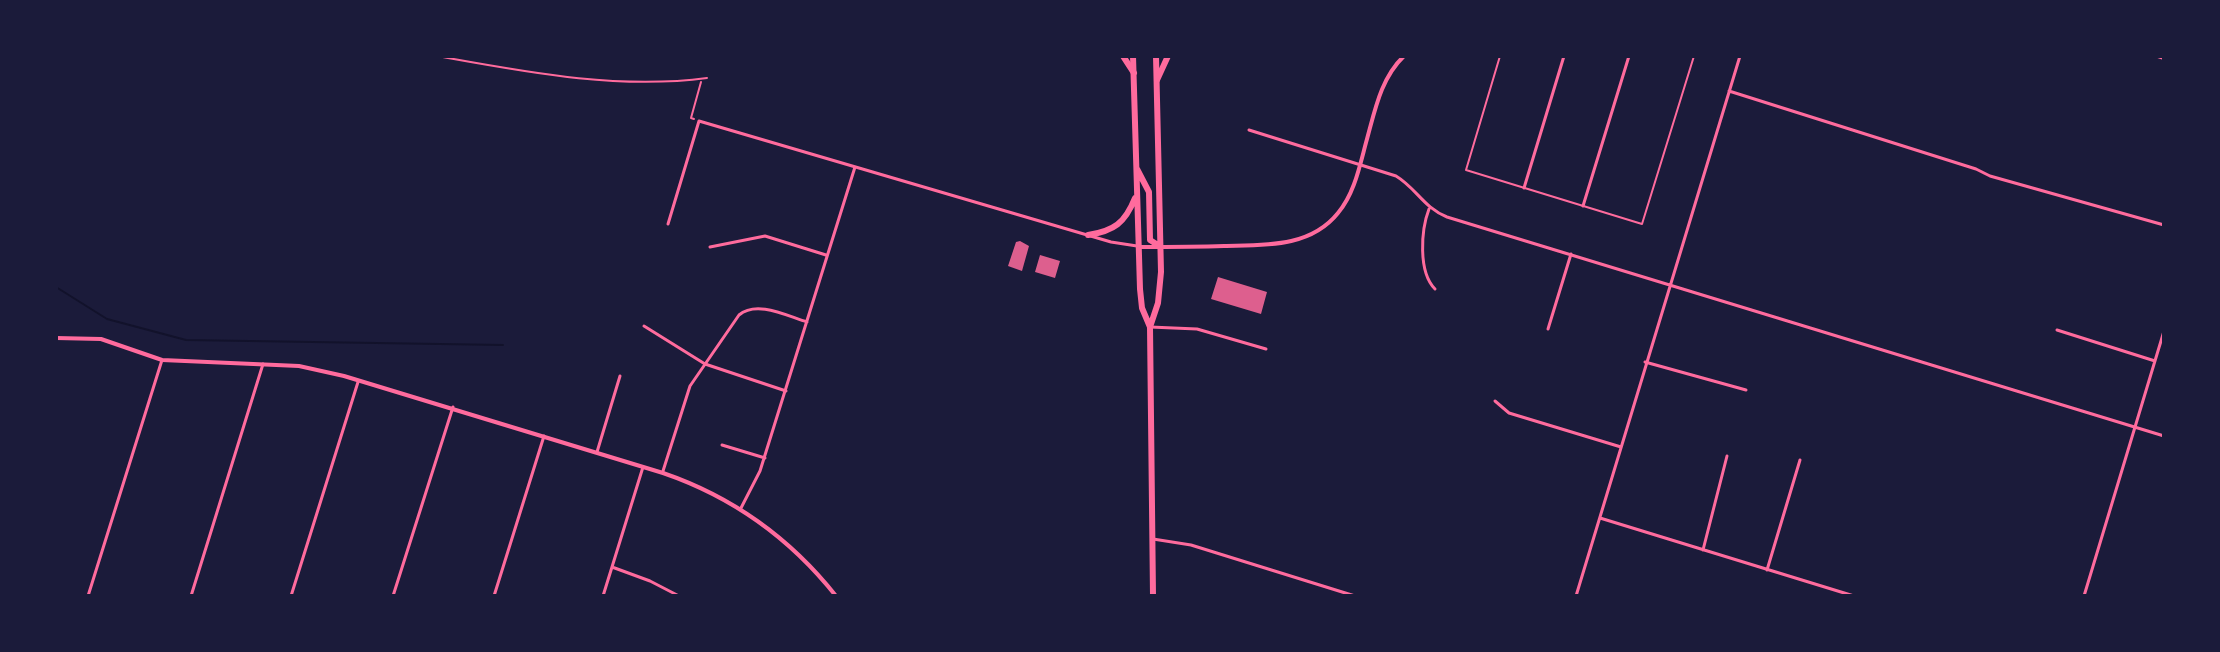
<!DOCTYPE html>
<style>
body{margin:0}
#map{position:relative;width:2220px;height:652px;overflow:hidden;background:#1b1b3a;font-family:"Titillium Web",sans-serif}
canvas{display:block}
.frame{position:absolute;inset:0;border:58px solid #1b1b3a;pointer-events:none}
</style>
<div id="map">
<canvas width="2220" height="652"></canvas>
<div class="frame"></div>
</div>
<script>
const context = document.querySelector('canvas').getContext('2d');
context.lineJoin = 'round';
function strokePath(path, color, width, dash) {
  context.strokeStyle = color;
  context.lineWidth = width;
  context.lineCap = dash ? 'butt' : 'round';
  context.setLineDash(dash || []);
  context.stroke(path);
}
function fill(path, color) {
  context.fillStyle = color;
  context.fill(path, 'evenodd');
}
const stream = new Path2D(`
 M56 287 107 319 186 340 503 345`);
const building = new Path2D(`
 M1020 241 1029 246 1022 271 1008 266 1016 242Z
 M1040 255 1060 261 1055 278 1035 272Z
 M1218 277 1267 292 1261 314 1211 299Z`);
const path = new Path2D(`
 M437 56C526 72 617 90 707 78
 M694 119 691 118 701 82`);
const service = new Path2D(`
 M1500 56 1466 170 1642 224 1694 56`);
const minor = new Path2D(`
 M1729 91 1976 169 1990 176 2164 225
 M1249 130 1396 176C1416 188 1424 208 1447 217L2164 436
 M1524 188 1564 56
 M1583 206 1629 56
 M1429 209C1421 230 1418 272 1435 289
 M668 224 699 121 1111 242 1137 246
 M710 247 765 236 826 255
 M644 326 705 364 786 391
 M1150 327 1197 329 1266 349
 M1548 329 1571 254
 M2057 330 2155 361
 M1645 362 1746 390
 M1495 401 1509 413 1621 447
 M722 445 765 458
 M597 452 620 376
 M663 471 690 386 739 315C757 300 787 316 807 322
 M741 508 760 471 855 167
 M1600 518 1854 596
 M1153 539 1191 545 1355 596
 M1703 550 1727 456
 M612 567 650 581 679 596
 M1767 570 1800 460
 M88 596 162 360
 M191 596 263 364
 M291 596 358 382
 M393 596 453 407
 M494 596 544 436
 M603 596 643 467
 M1576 596 1740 56
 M2084 596 2164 331`);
const tertiary = new Path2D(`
 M2158 56 2164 58
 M1138 247C1167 247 1195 247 1224 246 1264 245 1310 248 1338 213 1355 193 1360 164 1367 139 1375 110 1381 78 1404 56
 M56 338 101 339 162 360 299 366 344 376 663 473C733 497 790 538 836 596`);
const trunk = new Path2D(`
 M1133 56 1140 289 1142 308 1150 327
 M1137 169 1149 192 1150 240 1161 247
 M1088 235C1114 231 1125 223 1135 198
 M1153 596 1150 327 1158 303 1161 272 1156 56`);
const motorway = new Path2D(`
 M1123 56 1134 73
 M1157 80 1168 56`);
strokePath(stream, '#12122b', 2);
fill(building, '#dd5f8e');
strokePath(path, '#ff6b9d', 2);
strokePath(service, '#ff6b9d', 2);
strokePath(minor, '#ff6b9d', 3);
strokePath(tertiary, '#ff6b9d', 4);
strokePath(trunk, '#ff6b9d', 6);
strokePath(motorway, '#ff6b9d', 6);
</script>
